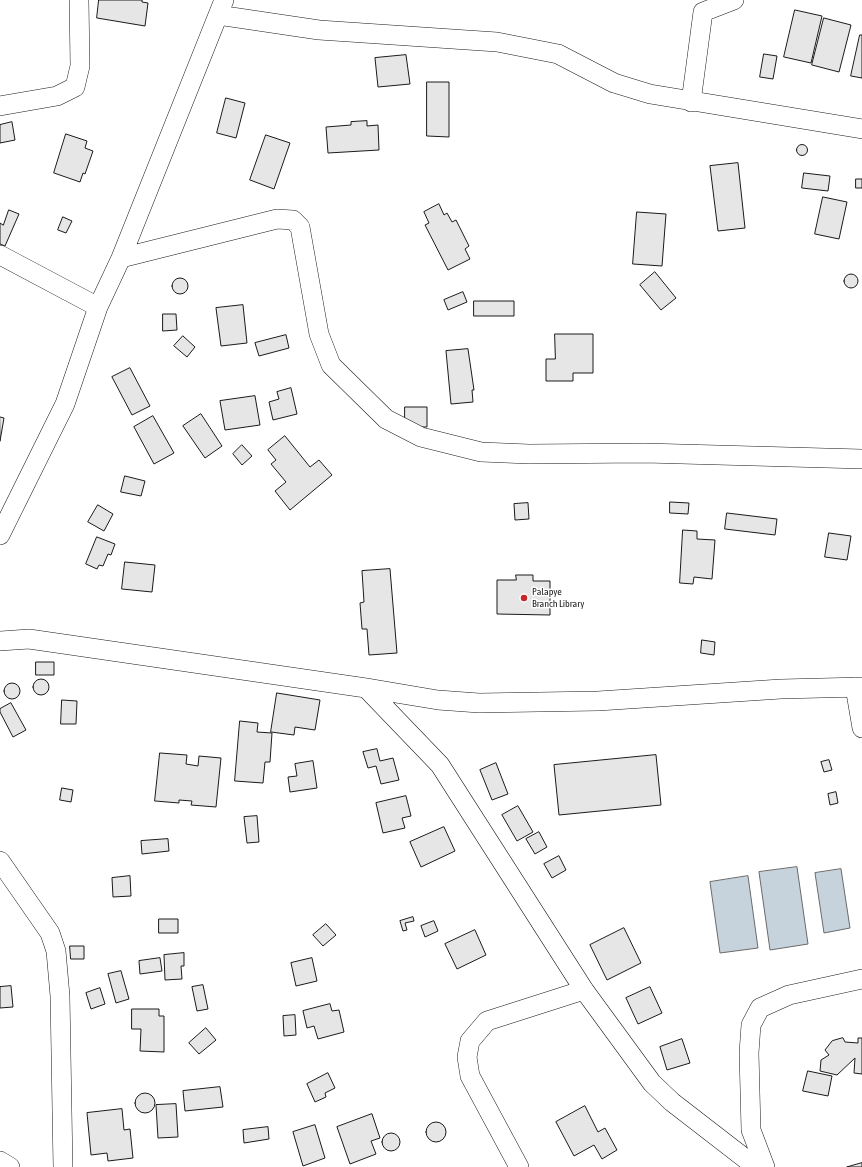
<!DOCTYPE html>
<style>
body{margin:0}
canvas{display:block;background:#fff}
</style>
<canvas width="862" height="1167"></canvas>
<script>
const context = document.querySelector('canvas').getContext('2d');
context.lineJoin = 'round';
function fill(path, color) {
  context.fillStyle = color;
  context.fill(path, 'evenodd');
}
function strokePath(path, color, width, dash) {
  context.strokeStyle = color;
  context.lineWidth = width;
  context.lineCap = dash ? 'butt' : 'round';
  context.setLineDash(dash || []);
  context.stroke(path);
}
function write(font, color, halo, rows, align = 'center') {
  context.font = font + ' "Asap Condensed",sans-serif';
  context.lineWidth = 3;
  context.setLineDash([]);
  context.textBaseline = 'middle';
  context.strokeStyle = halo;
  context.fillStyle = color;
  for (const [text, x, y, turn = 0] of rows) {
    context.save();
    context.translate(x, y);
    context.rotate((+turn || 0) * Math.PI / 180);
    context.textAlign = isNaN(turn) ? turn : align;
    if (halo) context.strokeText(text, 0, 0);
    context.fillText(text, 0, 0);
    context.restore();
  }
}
const water = new Path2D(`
 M797 867 808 944 770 950 759 872Z
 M841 869 850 928 824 933 815 873Z
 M748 876 758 948 720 953 710 882Z`);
const building = new Path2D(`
 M99 0H142V2L148 3 145 26 97 18Z
 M795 10 822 16 811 63 784 57Z
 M824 18 851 25 839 72 812 65Z
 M860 35H862V78L851 76Z
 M764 54 777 56 773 79 760 77Z
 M406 55 410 84 378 87 375 58Z
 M427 82H449V137L427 136Z
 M226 98 245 103 236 138 217 133Z
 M367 121V126L378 125 379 150 328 153 326 127 351 125V122Z
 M12 122 15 140 0 143V125Z
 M66 134 87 141 85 148 93 151 85 174 83 173 80 182 54 173Z
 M266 135 290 143 274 189 250 180Z
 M796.5 150a5.5 5.5 0 1 1 11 0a5.5 5.5 0 1 1-11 0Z
 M738 163 745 228 718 231 710 166Z
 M804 173 830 176 828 191 802 188Z
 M856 179H862V188H856Z
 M823 197 847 202 839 239 815 234Z
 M439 204 444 215 447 213 452 222 456 220 469 246 465 249 470 259 448 270 425 225 429 223 424 212Z
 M9 210 19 214 5 246 0 244V223L3 225Z
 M637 212 666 214 662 266 633 264Z
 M63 217 72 221 66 233 58 230Z
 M655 272 676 298 661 310 640 285Z
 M844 281a7 7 0 1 1 14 0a7 7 0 1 1-14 0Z
 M172 286a8 8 0 1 1 16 0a8 8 0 1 1-16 0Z
 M463 292 467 302 448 310 444 300Z
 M474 301H514V316H474Z
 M243 305 247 343 221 346 216 308Z
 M163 314H176L177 330 163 331Z
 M555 334H593V373H573V381H546V359H555Z
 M286 335 289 348 259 356 255 343Z
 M183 336 195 347 187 357 174 346Z
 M468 349 474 390H472L473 402 451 404 446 351Z
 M130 368 150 406 132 415 112 377Z
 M291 388 297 414 273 420 269 402 279 399 277 392Z
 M255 396 260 425 225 430 220 401Z
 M405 407H427V427H405Z
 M201 414 222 446 205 458 183 426Z
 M153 416 174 453 154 464 134 427Z
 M0 417 4 418 0 441Z
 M285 436 310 467 319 460 332 475 290 510 275 491 286 482 271 464 276 460 268 450Z
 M242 445 252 456 242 465 233 454Z
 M125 476 145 481 141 496 121 492Z
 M670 502 689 503 688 514 670 513Z
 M528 503 529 519 515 520 514 504Z
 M98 505 113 514 104 531 88 522Z
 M727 513 777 519 775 535 725 529Z
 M683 530 697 531V539L715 540 712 579 694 577 693 584 680 583Z
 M829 533 851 536 847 560 825 557Z
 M97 537 115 544 111 555 108 554 103 566 99 565 97 569 86 564Z
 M125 562 155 565 152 592 122 589Z
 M390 569 397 653 369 655 367 629H362L360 603 364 602 362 571Z
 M516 575H533V581H550V615L497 614V580H516Z
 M702 640 715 642 714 655 701 653Z
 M36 662H54V675H36Z
 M33 687a8 8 0 1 1 16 0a8 8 0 1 1-16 0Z
 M4 691a8 8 0 1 1 16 0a8 8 0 1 1-16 0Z
 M277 693 320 700 315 730 295 727 294 735 271 732Z
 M62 700 77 701 76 724H61Z
 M11 703 26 730 13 737 0 712V709Z
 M240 721 258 723 257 732 272 733 270 762H265L263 783 235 781Z
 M377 749 380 761 393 758 399 780 381 784 376 766 368 768 363 752Z
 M160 753 187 755 186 764 198 766 199 756 221 758 216 807 191 805 192 801 179 800V803L155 801Z
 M656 755 661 805 559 815 554 765Z
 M829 760 832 770 824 772 821 762Z
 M313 761 317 788 290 792 288 777 297 776 295 764Z
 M496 763 508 794 492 800 480 770Z
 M62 788 73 790 71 802 60 800Z
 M836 792 838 803 830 805 828 794Z
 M406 796 411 816 402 818 405 828 383 833 376 803Z
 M518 806 533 832 517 841 502 815Z
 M257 816 259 842 247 843 244 817Z
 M444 827 455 851 421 867 410 842Z
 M539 832 547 847 535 854 526 839Z
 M168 839 169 851 142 854 141 841Z
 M559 856 566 870 552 878 544 864Z
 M130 876 131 896 113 897 112 878Z
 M413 917 414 921 405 923 407 930 403 931 400 921Z
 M159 919H178V933H159Z
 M434 921 438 931 425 937 421 926Z
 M326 924 336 935 323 946 313 935Z
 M624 928 641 963 607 980 590 945Z
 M475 930 486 955 457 969 445 944Z
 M70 946H84V959H71Z
 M184 953V966H181L182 979 165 980 164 955Z
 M160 958 162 971 140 974 139 961Z
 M312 958 317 981 296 986 291 963Z
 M121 971 129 999 116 1003 108 974Z
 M203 985 208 1009 197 1011 192 987Z
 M11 986 13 1007 0 1008V987Z
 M650 987 662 1013 638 1024 626 998Z
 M100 988 105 1004 91 1009 86 993Z
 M330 1004 332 1011 339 1010 344 1032 318 1039 314 1026 307 1028 303 1011Z
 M132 1009H159V1016H164V1052L140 1051 141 1029H132Z
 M295 1015 296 1035 284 1036 283 1016Z
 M206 1028 216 1040 199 1054 189 1043Z
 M843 1038 845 1042 858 1043V1038H862V1074L854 1073 855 1058 837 1075 820 1071 821 1060 829 1055 825 1050 832 1041Z
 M682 1039 690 1063 667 1070 660 1047Z
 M808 1071 832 1076 828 1096 803 1091Z
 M328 1073 335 1088 325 1093 326 1097 315 1102 307 1084Z
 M220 1087 223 1107 185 1111 183 1091Z
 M135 1103a10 10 0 1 1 20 0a10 10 0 1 1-20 0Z
 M176 1104 178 1137 158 1138 156 1105Z
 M585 1106 598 1132 605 1128 617 1150 602 1159 594 1145 574 1156 556 1122Z
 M122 1109 124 1130 130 1129 133 1158 108 1161 107 1153 91 1155 87 1113Z
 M372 1114 380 1138 371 1141 376 1154 350 1164 337 1127Z
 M426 1132a10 10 0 1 1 20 0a10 10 0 1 1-20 0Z
 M315 1125 325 1158 303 1166 293 1132Z
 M268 1127 269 1139 244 1143 243 1130Z
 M382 1142a9 9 0 1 1 18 0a9 9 0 1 1-18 0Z
 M862 1163V1167H847Z`);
const minor = new Path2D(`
 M218 15 319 30 497 42 558 54 614 83 650 94 862 129
 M691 102 703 12 734 0
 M0 106 57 96 75 87 80 66 79 0
 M0 255 98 307
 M121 258 277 219 293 220 300 227 319 334 331 365 386 419 421 437 481 452 529 454 645 453 862 459
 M0 535 65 404 98 307 121 258 224 0
 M0 641 29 639 366 688 438 700 479 703 598 701 781 689 862 687
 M855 687 862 728
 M366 688 440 765 584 990 652 1083 672 1102 756 1167
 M0 861 50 933 56 951 60 996 63 1167
 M0 1161 10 1167
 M519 1167 470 1076 467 1057 470 1041 487 1021 584 990
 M765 1167 751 1130 749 1053 751 1025 760 1008 789 995 862 979`);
const markers = [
 [524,598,4,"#c62828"]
];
const poiNames = [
 ["Palapye",532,592],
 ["Branch Library",532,604]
];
fill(water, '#c6d2dc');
strokePath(water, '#6a6a6a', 1);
fill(building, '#e6e6e6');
strokePath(building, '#1a1a1a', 1);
strokePath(minor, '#1a1a1a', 20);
strokePath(minor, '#fff', 19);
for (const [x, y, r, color] of markers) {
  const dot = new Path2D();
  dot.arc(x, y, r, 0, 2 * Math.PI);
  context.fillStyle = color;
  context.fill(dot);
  strokePath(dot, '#fff', 1.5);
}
write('10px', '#1a1a1a', '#fff', poiNames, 'left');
</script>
